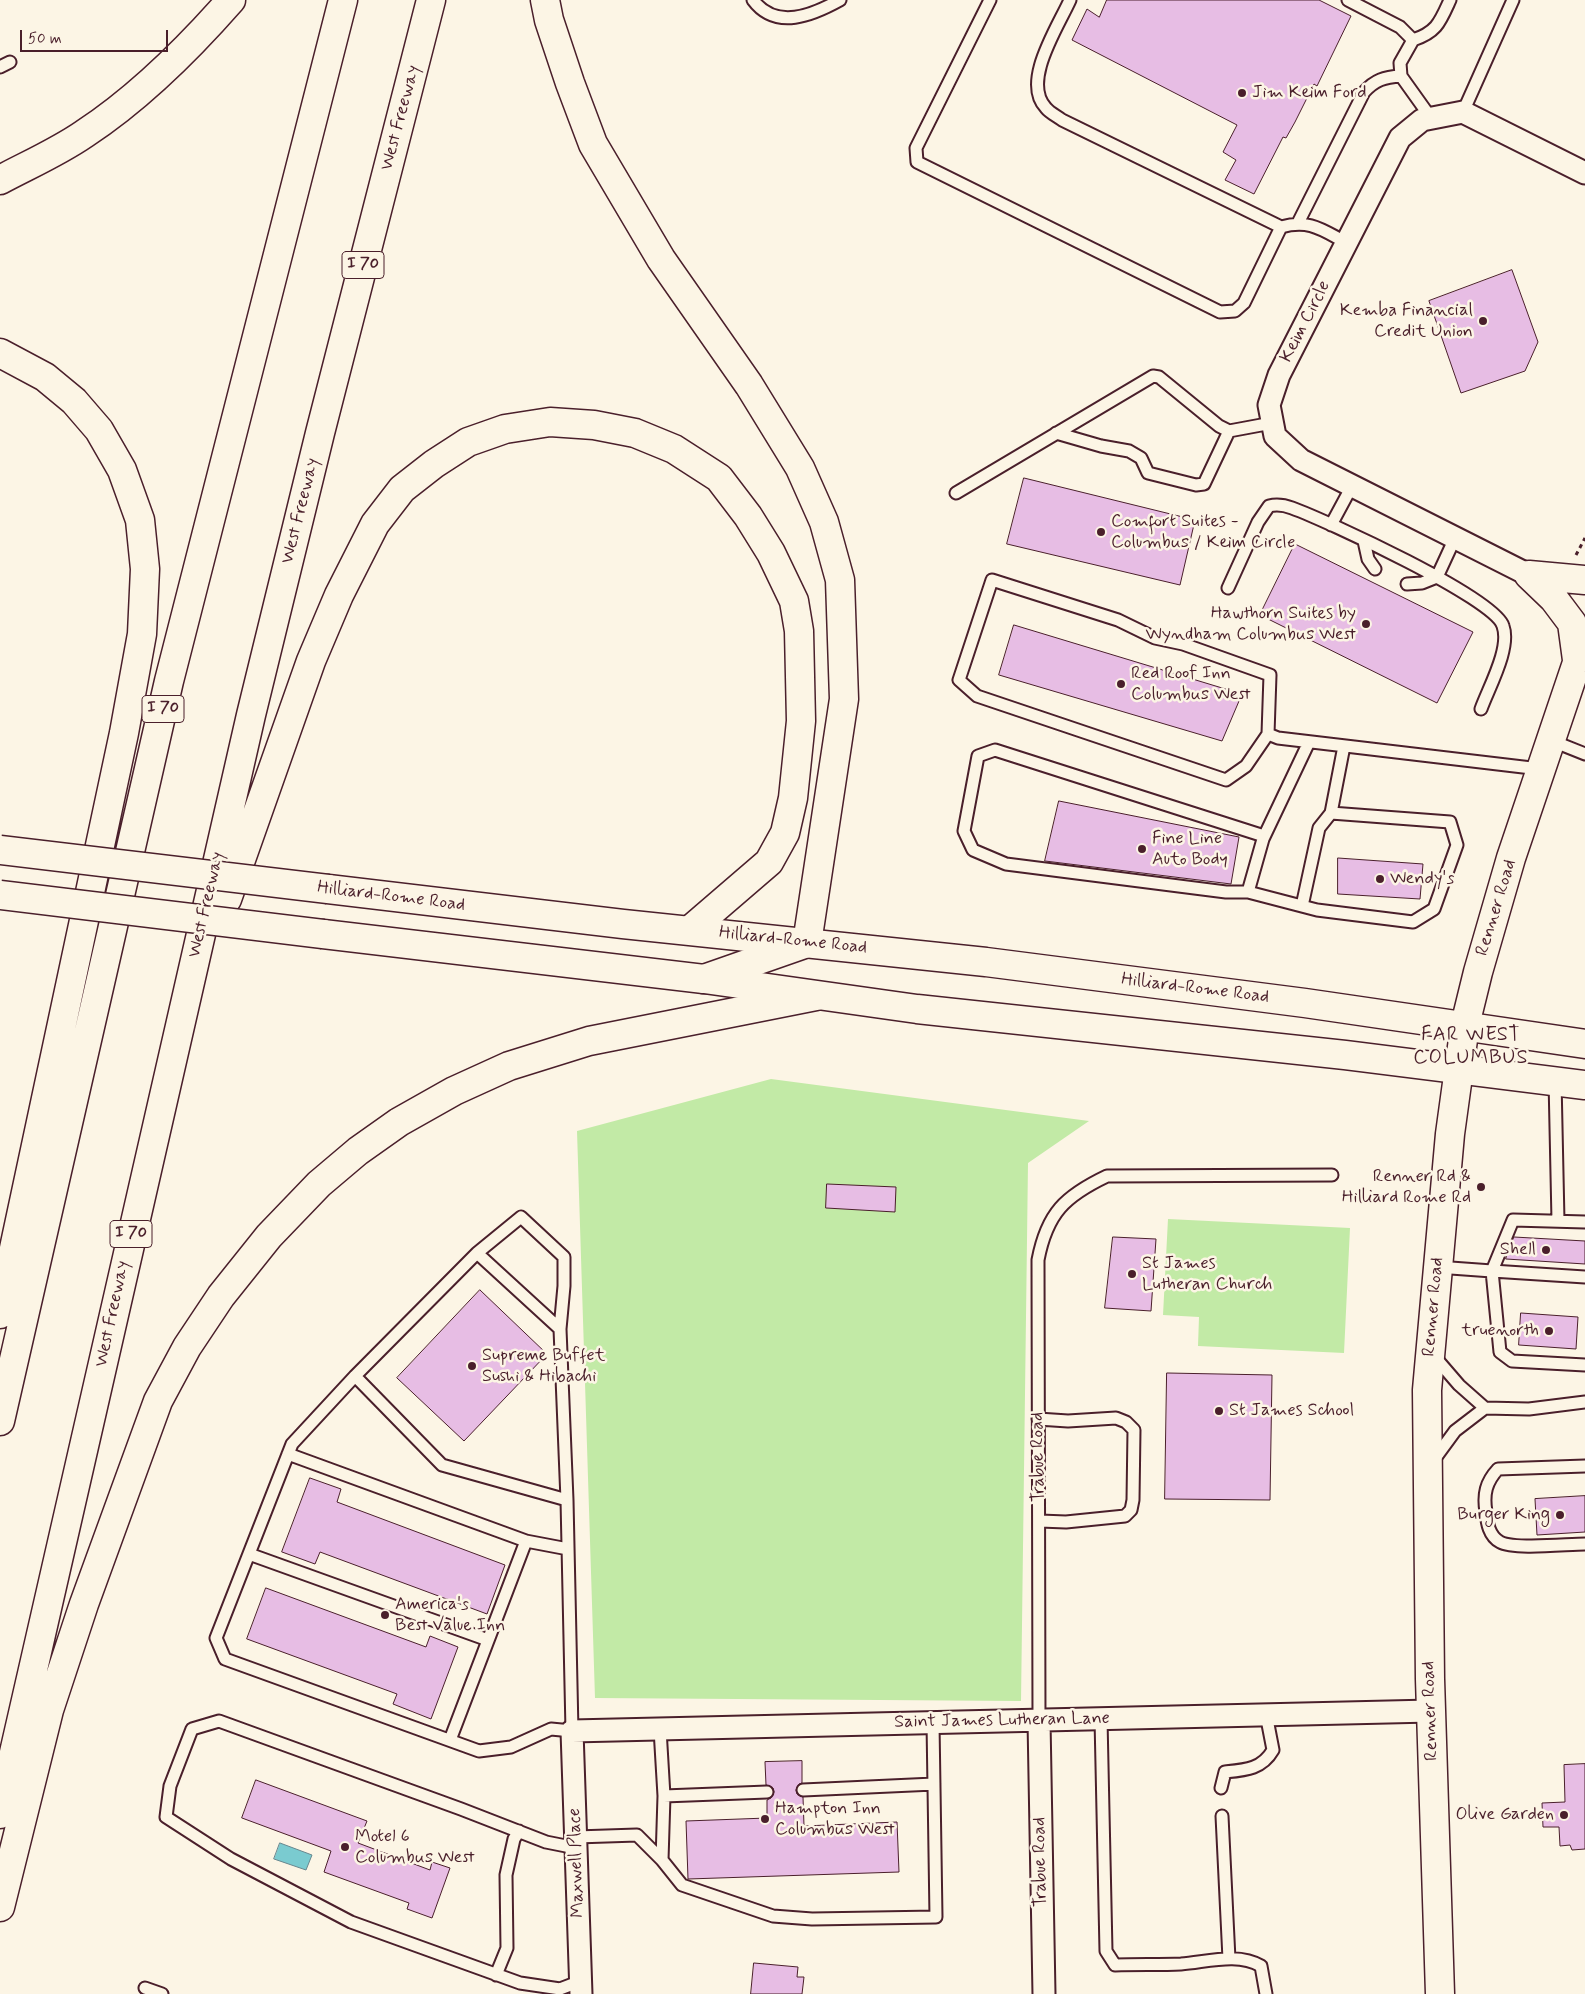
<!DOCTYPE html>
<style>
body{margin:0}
#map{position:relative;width:1585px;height:1994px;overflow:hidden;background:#fcf5e5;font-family:Mynerve,sans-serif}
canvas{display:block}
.scale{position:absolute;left:20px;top:30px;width:148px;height:22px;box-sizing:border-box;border:2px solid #4a1f2b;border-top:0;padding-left:6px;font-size:15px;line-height:18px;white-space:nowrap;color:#4a1f2b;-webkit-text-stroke:4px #fcf5e5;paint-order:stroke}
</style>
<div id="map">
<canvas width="1585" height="1994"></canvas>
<div class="scale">50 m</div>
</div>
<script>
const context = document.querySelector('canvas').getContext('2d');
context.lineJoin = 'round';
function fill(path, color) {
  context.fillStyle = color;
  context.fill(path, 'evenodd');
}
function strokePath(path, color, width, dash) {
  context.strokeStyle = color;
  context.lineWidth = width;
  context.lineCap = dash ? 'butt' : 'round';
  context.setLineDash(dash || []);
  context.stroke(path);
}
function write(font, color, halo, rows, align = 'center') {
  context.font = font + ' Mynerve,sans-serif';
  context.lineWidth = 5;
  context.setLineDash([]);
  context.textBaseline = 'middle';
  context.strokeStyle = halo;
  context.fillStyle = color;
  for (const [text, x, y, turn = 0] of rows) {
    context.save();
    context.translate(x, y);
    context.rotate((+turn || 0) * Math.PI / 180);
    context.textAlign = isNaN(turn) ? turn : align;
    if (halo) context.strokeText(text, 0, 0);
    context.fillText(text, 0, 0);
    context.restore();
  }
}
const green = new Path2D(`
 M771 1079 1089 1121 1028 1163 1021 1701 595 1698 577 1131Z
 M1168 1219 1350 1228 1344 1353 1198 1346 1199 1317 1163 1315Z`);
const water = new Path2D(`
 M280 1843 312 1855 306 1870 274 1859Z`);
const building = new Path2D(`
 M1107 0H1319L1351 16 1317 86 1314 84 1295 122 1286 138 1283 137 1254 194 1225 180 1236 160 1223 152 1237 125 1072 40 1087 9 1099 17Z
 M1512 270 1538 342 1525 371 1461 393 1429 301Z
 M1024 478 1195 520 1180 585 1007 544Z
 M1295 544 1473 632 1437 703 1260 615Z
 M1014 625 1242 694 1222 741 999 675Z
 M1059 801 1239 837 1231 884 1045 861Z
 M1338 858 1423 864 1420 899 1338 894Z
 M827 1184 896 1187 895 1212 826 1208Z
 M1113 1237 1156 1239 1151 1311 1105 1308Z
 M1514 1237 1585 1241V1264L1506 1259Z
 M480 1290 547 1354 464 1441 397 1378Z
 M1521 1313 1578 1317 1576 1349 1519 1345Z
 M1167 1373 1272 1375 1270 1500 1165 1499Z
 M310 1478 341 1489 337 1502 505 1565 487 1614 320 1552 315 1564 282 1552Z
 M1585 1496V1532L1537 1535 1535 1499Z
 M266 1588 426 1647 430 1636 458 1647 431 1719 393 1704 397 1694 247 1639Z
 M802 1761V1783L799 1784 796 1790 797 1794 803 1797 804 1826 897 1822 899 1872 688 1879 686 1821 767 1818V1800L771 1798 774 1792 773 1788 766 1785 765 1762Z
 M1585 1764V1849L1572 1850 1570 1845 1560 1846 1559 1827H1543L1542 1803 1565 1802 1564 1765Z
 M256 1780 367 1821 358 1843 430 1870 432 1862 450 1868 432 1918 407 1909 409 1903 324 1872 331 1851 242 1818Z
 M754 1963 798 1967 797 1977H804L802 1994H751Z`);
const path = new Path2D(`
 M1576 555 1585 538`);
const lane = new Path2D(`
 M753 0C776 31 813 15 840 0
 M990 0 916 148 917 162 1220 312 1235 311 1244 303 1281 227C1310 219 1322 230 1347 243
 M1070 0C1058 27 1021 82 1046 108 1050 113 1057 116 1062 120L1281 227
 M1348 0 1400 27 1413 40
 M0 67 10 62
 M1463 112 1513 0
 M1431 118 1401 76 1400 63 1413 40C1437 32 1440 22 1450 0
 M1298 223 1364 92C1375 80 1384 77 1401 76
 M1056 433 1101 446 1129 451 1141 458 1148 473 1196 485 1204 484 1229 431
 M956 493 1153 376 1159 377 1219 426 1229 431 1272 423
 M1331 525 1352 486
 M1364 541 1368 559 1375 569
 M1407 584 1422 583 1437 577 1455 538
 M1228 588 1258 522 1269 506C1277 504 1284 505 1292 508 1325 520 1495 598 1503 626 1511 648 1489 687 1481 709
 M1268 734 1246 766 1226 780 977 696 959 680 992 580 1118 620 1155 638 1183 644 1270 675 1268 734 1278 738 1540 769
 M1550 740 1585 754
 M1309 742 1263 839 1248 892 1317 910 1413 922 1434 909 1457 845 1450 822 1331 813
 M1248 892H1226L1006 864 973 850 964 831 978 756 995 750 1264 836
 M1302 906 1319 828 1331 813 1344 746
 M1555 1080 1558 1221
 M477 1253 521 1217 564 1257V1286L560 1329
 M1437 1267 1492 1271 1513 1220 1585 1222
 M1585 1277 1492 1271 1500 1352 1512 1361 1585 1365
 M1434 1356 1459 1385 1485 1408
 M355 1376 442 1465 567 1500 572 1731 551 1729 511 1747 479 1751 225 1659 216 1638 292 1444Z
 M355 1376 477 1253 560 1329 567 1500
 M1485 1408 1529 1409 1585 1402
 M1038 1419 1068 1421 1116 1418 1126 1422 1134 1430 1133 1500 1131 1510 1125 1516 1066 1522 1040 1521
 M288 1454 526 1541 568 1549
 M1433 1461 1455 1431 1485 1408
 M1585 1466 1498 1469C1486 1482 1483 1494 1486 1512 1487 1523 1489 1536 1500 1542 1514 1550 1567 1544 1585 1544
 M249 1554 488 1640
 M1101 1719 1106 1951 1115 1965C1137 1964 1159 1965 1181 1964 1207 1962 1238 1952 1261 1966L1266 1994
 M1039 1721 1038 1260C1047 1213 1065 1196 1107 1176L1332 1175
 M660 1729 664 1796
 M450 1740 526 1541
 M1221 1788 1225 1772C1246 1770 1262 1769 1273 1750L1266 1714
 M803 1790 934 1784
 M1222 1816 1229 1959
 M576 1837 637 1835 662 1860 682 1885 773 1916 812 1919 936 1917 933 1723
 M576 1848 546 1842 461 1809 219 1721 192 1729 170 1786 166 1817 231 1859 351 1922 520 1983 560 1989 581 1981
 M662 1860 664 1796 767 1792
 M496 1975 507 1948 506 1875 514 1839 519 1831
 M145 1988 162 1994`);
const street = new Path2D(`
 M1529 575 1301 460 1275 436 1269 405 1279 375 1400 138 1422 120 1463 112 1585 173
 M1039 1721 1044 1994
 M581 1994 572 1731 1431 1711`);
const secondary = new Path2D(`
 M1529 575 1554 599 1572 623 1577 660
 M1529 575 1585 580
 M1440 1994 1430 1679 1427 1390 1450 1134 1465 1025 1478 972 1511 858 1585 639`);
const primary = new Path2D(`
 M328 889 623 924 986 962 1305 1003 1585 1044
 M323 934 704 979 917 1009 1345 1055 1585 1085`);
const highway = new Path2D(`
 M545 0 549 20 570 83 593 144 661 259 749 385 800 468 824 522 840 580 844 699 807 943 704 979
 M0 180C28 165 58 152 84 134 139 98 188 49 231 0
 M0 353 45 377 74 401 99 430 122 470 140 520 145 569 142 634 124 733 0 1314
 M227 899 311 661 339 595 375 524 402 489 434 464 468 442 505 429 550 422 594 425 635 433 674 449 719 478 748 516 771 553 794 601 799 631 801 721 793 798 785 833 769 862 690 930
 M0 1421 169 681 343 0
 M0 1814 251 715 320 433 431 0
 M0 1907 49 1710 84 1604 158 1401 187 1347 221 1296 269 1236 319 1184 358 1151 399 1122 454 1091 509 1066 589 1041 816 996`);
const primaryBridge = new Path2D(`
 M0 850 328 889
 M0 895 323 934`);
const markers = [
 [1242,93,5,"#4a1f2b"],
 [1483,321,5,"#4a1f2b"],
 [1101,532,5,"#4a1f2b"],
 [1366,624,5,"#4a1f2b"],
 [1121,684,5,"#4a1f2b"],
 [1142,849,5,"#4a1f2b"],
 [1380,879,5,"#4a1f2b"],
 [1481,1187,5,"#4a1f2b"],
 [1546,1250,5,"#4a1f2b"],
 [1132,1274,5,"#4a1f2b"],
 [1549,1331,5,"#4a1f2b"],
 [472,1366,5,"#4a1f2b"],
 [1219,1411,5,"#4a1f2b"],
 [1560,1515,5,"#4a1f2b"],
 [385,1615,5,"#4a1f2b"],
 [1564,1815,5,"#4a1f2b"],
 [765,1819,5,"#4a1f2b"],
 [345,1847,5,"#4a1f2b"]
];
const shields = [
 [363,265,42],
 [163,709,42],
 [131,1234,42]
];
const shieldNames = [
 ["I 70",363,265],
 ["I 70",163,709],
 ["I 70",131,1234]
];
const poiNames = [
 ["Jim Keim Ford",1252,93],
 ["Kemba Financial",1473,311,"right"],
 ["Credit Union",1473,332,"right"],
 ["Comfort Suites -",1111,522],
 ["Columbus / Keim Circle",1111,543],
 ["Hawthorn Suites by",1356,614,"right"],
 ["Wyndham Columbus West",1356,635,"right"],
 ["Red Roof Inn",1131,674],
 ["Columbus West",1131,695],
 ["Fine Line",1152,839],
 ["Auto Body",1152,860],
 ["Wendy's",1390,879],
 ["Renner Rd &",1471,1177,"right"],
 ["Hilliard Rome Rd",1471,1198,"right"],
 ["Shell",1536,1250,"right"],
 ["St James",1142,1264],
 ["Lutheran Church",1142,1285],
 ["truenorth",1539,1331,"right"],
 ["Supreme Buffet",482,1356],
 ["Sushi & Hibachi",482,1377],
 ["St James School",1229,1411],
 ["Burger King",1550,1515,"right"],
 ["America's",395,1605],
 ["Best Value Inn",395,1626],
 ["Hampton Inn",775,1809],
 ["Columbus West",775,1830],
 ["Olive Garden",1554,1815,"right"],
 ["Motel 6",355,1837],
 ["Columbus West",355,1858]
];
const streetNames = [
 ["West Freeway",401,118,-75],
 ["Keim Circle",1306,322,-63],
 ["West Freeway",301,511,-76],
 ["Hilliard-Rome Road",391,897,7],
 ["West Freeway",207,905,-77],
 ["Renner Road",1497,908,-73],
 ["Hilliard-Rome Road",793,941,6],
 ["Hilliard-Rome Road",1195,989,7],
 ["Renner Road",1434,1307,-85],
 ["West Freeway",113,1314,-78],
 ["Trabue Road",1039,1457,-91],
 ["Renner Road",1431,1711,-92],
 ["Saint James Lutheran Lane",1002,1721,-1],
 ["Trabue Road",1041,1862,-91],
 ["Maxwell Place",577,1863,-92]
];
const quarterNames = [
 ["FAR WEST",1471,1036],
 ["COLUMBUS",1471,1059]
];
fill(green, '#c2eaa6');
fill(water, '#7acbd0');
strokePath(water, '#67868e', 1);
fill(building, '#e7bde4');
strokePath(building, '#4a1f2b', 1);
strokePath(lane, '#4a1f2b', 15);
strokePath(street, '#4a1f2b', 25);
strokePath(secondary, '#4a1f2b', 31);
strokePath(primary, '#4a1f2b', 31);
strokePath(highway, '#4a1f2b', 31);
strokePath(path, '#4a1f2b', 3, [4, 4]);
strokePath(lane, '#fcf5e5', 11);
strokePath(street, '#fcf5e5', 21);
strokePath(secondary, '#fcf5e5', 28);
strokePath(primary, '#fcf5e5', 28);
strokePath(highway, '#fcf5e5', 28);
strokePath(primaryBridge, '#4a1f2b', 31, []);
strokePath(primaryBridge, '#fcf5e5', 28);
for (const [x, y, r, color] of markers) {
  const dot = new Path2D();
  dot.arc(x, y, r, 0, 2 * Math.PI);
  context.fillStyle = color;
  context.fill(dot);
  strokePath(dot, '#fcf5e5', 2);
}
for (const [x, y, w] of shields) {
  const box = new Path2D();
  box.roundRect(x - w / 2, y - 13.5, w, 27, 4);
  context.fillStyle = '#fcf5e5';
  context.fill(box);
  strokePath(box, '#4a1f2b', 1);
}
write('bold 16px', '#4a1f2b', null, shieldNames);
write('18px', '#4a1f2b', '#fcf5e5', poiNames, 'left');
write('18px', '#4a1f2b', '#fcf5e5', streetNames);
context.letterSpacing = '1px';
write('20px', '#4a1f2b', '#fcf5e5', quarterNames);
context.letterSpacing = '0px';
</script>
